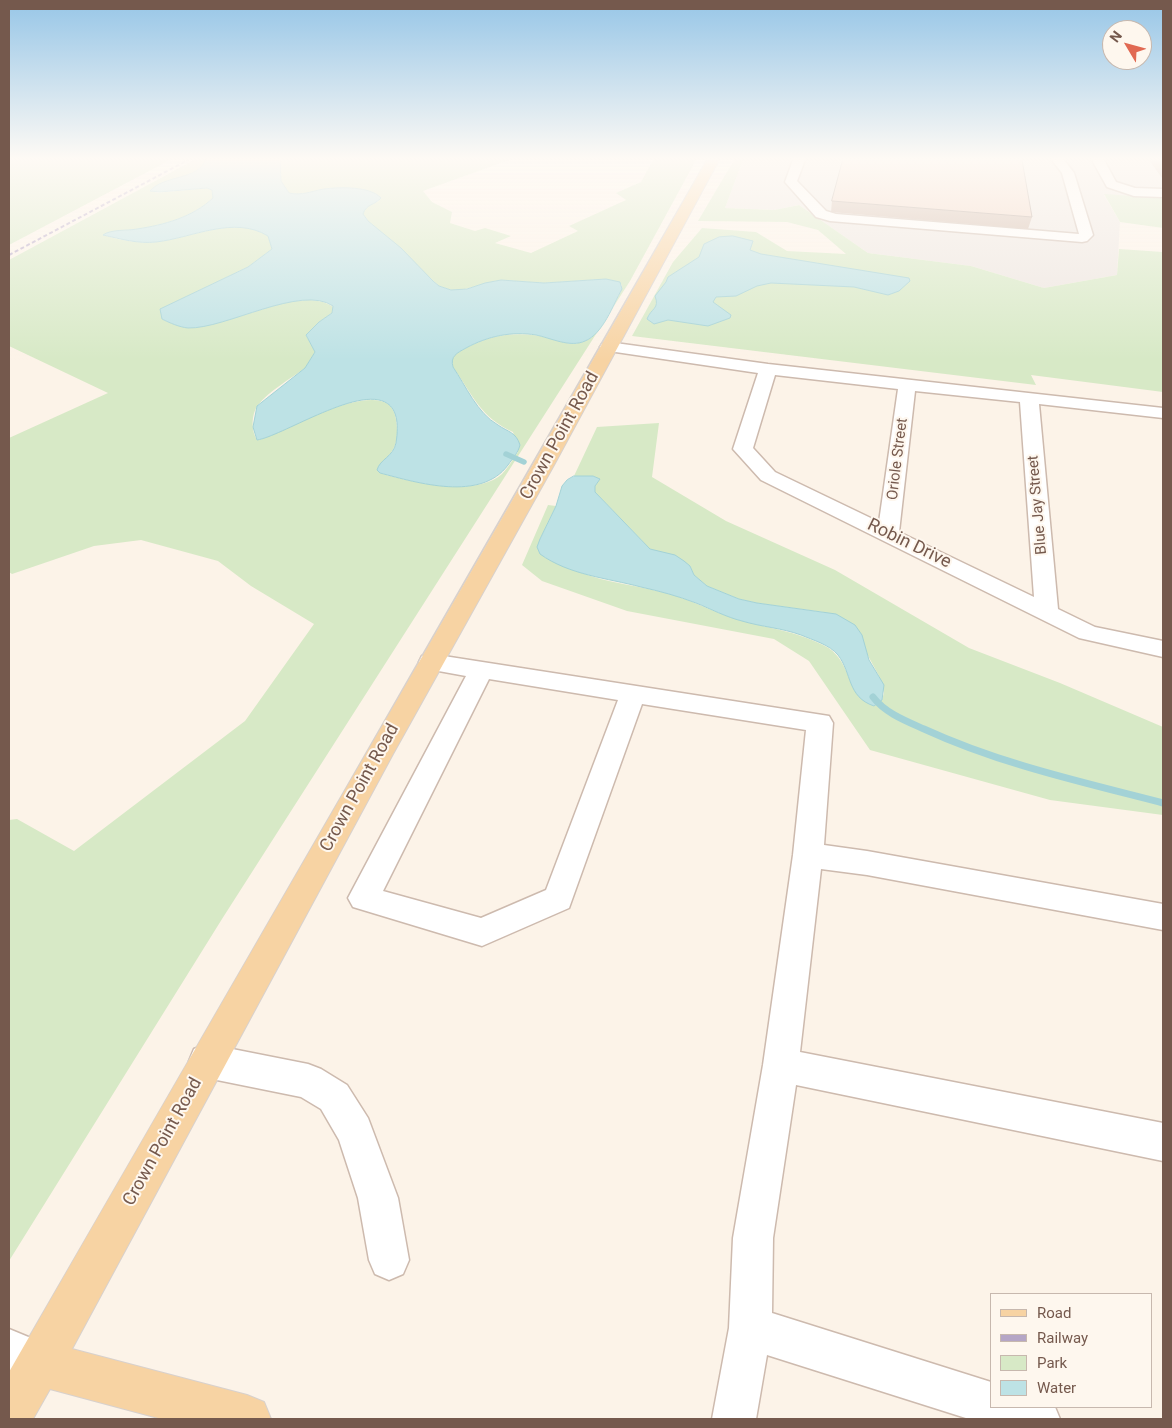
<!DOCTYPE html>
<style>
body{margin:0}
#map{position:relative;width:1172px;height:1428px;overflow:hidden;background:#fcf3e8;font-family:Roboto,sans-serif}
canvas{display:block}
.frame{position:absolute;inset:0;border:10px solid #75594d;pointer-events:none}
.legend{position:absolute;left:990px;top:1293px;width:162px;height:115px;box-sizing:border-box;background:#fef7ee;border:1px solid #c7b8ae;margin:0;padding:6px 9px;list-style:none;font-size:15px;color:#75594d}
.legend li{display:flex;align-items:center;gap:10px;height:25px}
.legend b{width:25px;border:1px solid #c7b8ae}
.north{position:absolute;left:1102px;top:20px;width:50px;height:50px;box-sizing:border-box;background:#fef7ee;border:1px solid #c7b8ae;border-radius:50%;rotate:307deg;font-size:14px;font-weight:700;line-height:20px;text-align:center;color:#75594d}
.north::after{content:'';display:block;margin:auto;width:18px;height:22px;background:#e16952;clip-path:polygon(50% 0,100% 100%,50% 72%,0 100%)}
</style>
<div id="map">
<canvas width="1172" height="1428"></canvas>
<div class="frame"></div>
<ul class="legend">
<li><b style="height:6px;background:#f7d3a3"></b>Road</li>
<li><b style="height:6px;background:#b5a6c6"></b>Railway</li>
<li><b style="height:14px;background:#d7e9c6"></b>Park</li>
<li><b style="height:14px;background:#bde2e5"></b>Water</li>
</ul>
<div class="north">N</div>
</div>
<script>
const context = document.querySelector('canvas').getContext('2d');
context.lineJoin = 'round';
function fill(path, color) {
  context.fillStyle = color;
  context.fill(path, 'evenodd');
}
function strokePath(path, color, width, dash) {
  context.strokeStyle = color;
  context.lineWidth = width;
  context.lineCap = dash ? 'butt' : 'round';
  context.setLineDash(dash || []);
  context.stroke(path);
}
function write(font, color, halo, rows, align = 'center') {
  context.font = font + ' Roboto,sans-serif';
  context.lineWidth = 4;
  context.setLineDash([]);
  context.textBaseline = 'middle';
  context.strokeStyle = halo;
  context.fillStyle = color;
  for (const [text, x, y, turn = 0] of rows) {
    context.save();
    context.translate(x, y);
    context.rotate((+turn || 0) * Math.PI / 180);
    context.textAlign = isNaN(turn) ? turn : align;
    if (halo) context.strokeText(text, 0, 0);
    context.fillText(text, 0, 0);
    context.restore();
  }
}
const industrial = new Path2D(`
 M743 160H1163V198L1104 195 1120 222 1117 275 1044 288 971 266 868 253 799 205 774 210 725 208Z`);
const green = new Path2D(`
 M9 160H170L9 245Z
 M194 160H205L202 167 196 171 155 193 207 188 212 190 213 198C193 217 164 225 138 229 126 231 114 230 103 235 120 240 139 244 156 242 193 238 234 215 268 236L272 249 248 267 186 297 162 319C214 346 292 279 333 307L332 313 319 322 306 335 315 352 305 368C290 379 269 391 258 405 251 414 251 431 257 440L262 439C287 428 364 387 388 404 396 410 397 423 397 432 397 454 384 455 380 473 411 482 475 498 502 474 508 468 513 459 518 452L513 432C481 418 472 394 453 367 450 355 457 353 466 348 493 333 521 331 551 338 558 339 566 344 573 344 578 344 587 340 591 338 600 331 621 297 622 286L620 282 606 279 544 283 501 280 461 290H451L439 286 368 221 363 214C365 206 372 204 379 201V196C363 188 339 186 321 190 310 192 300 196 289 193L281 181 280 160H509L423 191 432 202 452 212 450 223 475 231 485 228 511 236 495 243 531 253 578 231 569 226 626 200 616 193 641 182 653 160H696L630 281 222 919 9 1261V820L17 819 74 851 245 721 314 624 251 586 218 561 141 540 94 546 12 574 9 572V438L108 393 9 346V260Z
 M734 160H743L725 208 774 210 799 205 868 253 971 266 1044 288 1117 275 1119 249 1163 252V392L1031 375 1036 385 632 336 673 262 702 228 756 232 787 251 846 254 818 230 787 222 698 221Z
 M1104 194 1163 198V228L1120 222Z
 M659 423 652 477 726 521 835 570 969 648 1060 683 1163 727V815L1050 800 870 750 809 661 774 639 627 611 542 581 522 565 548 505 556 506 540 539 545 557C565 567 587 576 609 581 631 586 654 589 676 596 698 603 720 615 743 621 772 629 794 631 823 645 853 659 843 692 874 706L882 700 884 693 879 676 866 652 823 612 757 603 739 599 707 586 694 575 690 566 650 549 595 492V486L599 479 593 476H574L597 427Z`);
const water = new Path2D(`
 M205 160H280L281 181 289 193C302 196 312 191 324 189 340 187 370 186 381 198 375 205 366 204 363 214L368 221 401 248 433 281 439 286 451 290 467 289 485 283 501 280 544 283 606 279 620 282 622 289C613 305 603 334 585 341 570 348 551 338 536 335 512 331 488 336 466 348 457 353 450 356 453 367 466 386 477 413 498 425 508 432 516 432 520 445 518 453 513 458 508 465 481 502 418 483 380 473L377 470C380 459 393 457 396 443 411 349 290 435 257 440L253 427 257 406 305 368 315 352 306 335 319 322 332 313 333 306C301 284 226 329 188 328 179 327 170 323 162 319L160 309 248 267 272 249 268 236C234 215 192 238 156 242 138 244 121 239 103 235 111 229 127 231 137 229 164 225 193 217 213 198L212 190 207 188 159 192 150 191C163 175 200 180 205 160Z
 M733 236 753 241 750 250 761 254 909 278 910 281 899 291 888 295 854 287 771 283 757 286 736 296 716 297 713 302 731 315 730 318 708 326 668 320 654 324 647 319C651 308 660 309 655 296L666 282 668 277 699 257 704 244 719 237Z
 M574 476H593L600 479 595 486V492L650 549 675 555 684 561 690 566 694 575 707 586 739 599 757 603 836 614 855 625 862 635 869 660 884 685 882 700 874 706C847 697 852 673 838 655 830 645 813 640 801 635 782 628 762 627 742 621 726 617 711 609 696 603 678 596 659 591 641 587 607 578 569 575 540 554L537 547 540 539 556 506 562 486 567 480Z`);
const streamFar1 = new Path2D(`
 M506 454 524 462`);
const stream = new Path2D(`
 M873 697C885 713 906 721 924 729 1000 764 1082 782 1163 803`);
const minor = new Path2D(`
 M793 160H805L797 181 826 211 836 214 1079 234 1062 173 1052 160H1064L1074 173 1093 235 1087 241 1082 242 830 221 816 217 785 182Z
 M1092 160H1104L1116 182 1135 188 1163 189V197L1134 196 1107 187Z
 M608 342 768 364 1163 408V418L1039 404 1058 609 1095 627 1163 641V657L1079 638 761 480 733 449 758 373 602 350 600 347 602 344ZM775 375 898 389 879 522 775 472 753 448ZM915 391 1020 402 1034 597 899 532Z
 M431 654 829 716 833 723 824 845 867 851 1163 904V930L867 875 821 869 800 1052 1163 1123V1161L796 1085 773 1238 772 1313 991 1382V1407H1055L1060 1419H969L767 1355 756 1419H712L729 1328 733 1238 763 1065 793 855 806 730 642 704 569 908 482 946 353 907 348 898 466 676 422 668 419 662 422 656ZM489 679 618 700 546 890 481 918 383 891Z
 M207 1044 308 1064 321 1069 347 1085 368 1118 398 1198 409 1260 403 1274 389 1280 375 1274 369 1260 358 1198 339 1140 321 1109 301 1097 207 1078 194 1073 189 1061 194 1049Z
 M9 1329 55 1348 62 1363 55 1378 40 1385 9 1373Z`);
const major = new Path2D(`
 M707 160H719L554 465 393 754 72 1349 247 1395 264 1402 271 1419H162L50 1389 33 1419H9V1372C241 968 477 565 707 160Z`);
const rail = new Path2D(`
 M9 255 188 160`);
const wall = new Path2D(`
 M1149 160H1163V178H1162Z
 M832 201 1032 217 1028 229 831 212Z`);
const building = new Path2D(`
 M843 160H1022L1032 217 832 201Z`);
const farStreetnames = [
 ["Oriole Street",898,459,-83],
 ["Blue Jay Street",1038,505,-95]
];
const streetNames = [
 ["Crown Point Road",560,436,-61],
 ["Robin Drive",909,544,26],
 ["Crown Point Road",360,788,-61],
 ["Crown Point Road",163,1142,-61]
];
fill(industrial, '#ede6e1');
fill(green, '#d7e9c6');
fill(water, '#bde2e5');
strokePath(water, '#a3d2d6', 1);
strokePath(streamFar1, '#a3d2d6', 5.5);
strokePath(stream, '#a3d2d6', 7);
strokePath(minor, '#cdbaae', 3);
strokePath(major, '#d8d1cd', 2);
fill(minor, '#fff');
fill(major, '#f7d3a3');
strokePath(rail, '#b5a6c6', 2, [4, 2.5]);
fill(wall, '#ceb4a5');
fill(building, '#f0d1c0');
strokePath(building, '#a89286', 1);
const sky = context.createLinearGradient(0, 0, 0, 360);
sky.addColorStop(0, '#97c6e7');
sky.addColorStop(0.44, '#fefaf5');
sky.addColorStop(1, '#fefaf500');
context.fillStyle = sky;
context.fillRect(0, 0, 1172, 360);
write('15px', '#75594d', '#fef7ee', farStreetnames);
write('18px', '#75594d', '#fef7ee', streetNames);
</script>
